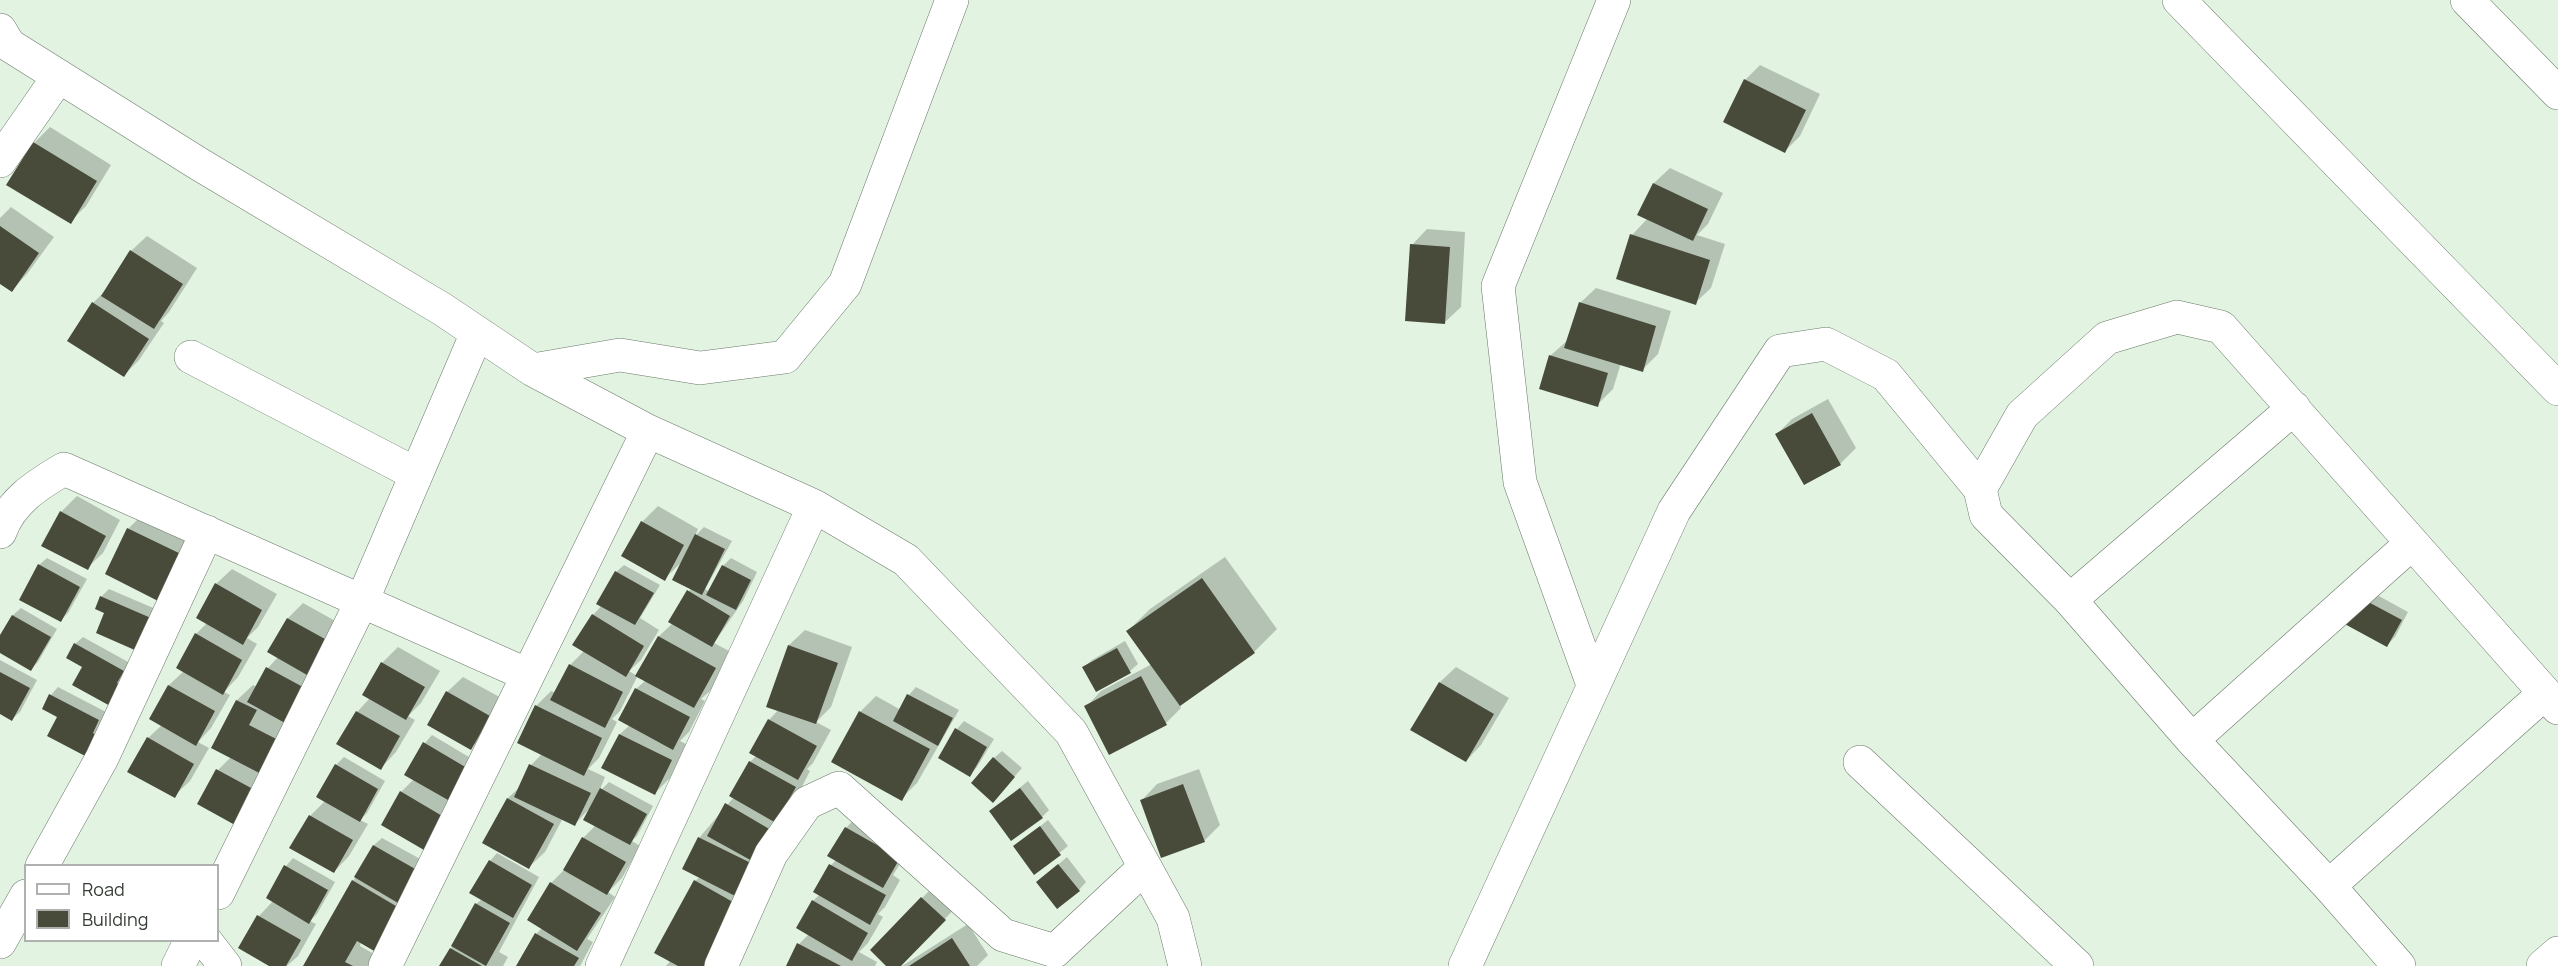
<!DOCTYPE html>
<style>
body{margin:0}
#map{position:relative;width:2558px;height:966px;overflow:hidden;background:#e2f3e2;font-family:Manrope,sans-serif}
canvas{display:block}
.legend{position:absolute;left:24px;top:864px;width:195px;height:78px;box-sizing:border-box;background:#fff;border:2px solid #aeb1ae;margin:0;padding:8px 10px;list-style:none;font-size:18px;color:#353c35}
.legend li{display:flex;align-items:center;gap:12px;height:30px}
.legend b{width:30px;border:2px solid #aeb1ae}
</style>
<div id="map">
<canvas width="2558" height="966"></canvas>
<ul class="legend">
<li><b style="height:8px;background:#fff"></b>Road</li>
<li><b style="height:16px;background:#484b39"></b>Building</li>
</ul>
</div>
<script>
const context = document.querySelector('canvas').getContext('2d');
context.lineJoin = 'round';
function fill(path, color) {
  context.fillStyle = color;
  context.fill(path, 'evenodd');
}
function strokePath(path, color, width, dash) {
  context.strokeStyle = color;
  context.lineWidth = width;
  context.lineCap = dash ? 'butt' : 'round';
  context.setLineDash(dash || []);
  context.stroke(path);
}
const shadow = new Path2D(`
 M1760 65 1820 94 1800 136 1785 151 1745 80Z
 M50 127 111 165 86 206 70 222 34 143Z
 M1670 168 1723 193 1708 224 1697 235 1725 244 1711 288 1695 303 1632 235 1648 218 1639 214 1654 183Z
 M11 207 54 237 27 274 12 290 0 282V218Z
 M1427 229 1465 232 1461 307 1445 322 1412 245Z
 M147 236 197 268 169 312 161 321 164 323 139 360 124 375 93 303 106 290 131 251Z
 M1596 288 1671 311 1658 354 1642 370 1621 363 1613 389 1597 405 1541 388 1551 355 1568 340 1580 303Z
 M1828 399 1856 448 1840 464 1805 483 1777 434 1792 419Z
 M77 496 120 520 103 553 87 568 61 512Z
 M658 506 698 529 695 536 704 527 732 541 705 589 710 592 723 566 731 558 757 572 743 601 714 643 731 652 710 691 701 699 705 701 689 732 680 741 686 744 670 778 655 793 603 767 620 734 630 725 620 719 636 689 646 680 638 675 620 711 612 719 617 722 599 758 588 769 605 777 599 792 609 782 653 806 637 836 632 841 640 846 622 878 608 892 615 897 587 939 593 942 580 966H519L536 934 542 928 551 883 566 868 583 838 596 825 589 809 575 824 563 818 545 852 529 867 484 842 508 798 521 786 531 765 542 754 536 706 551 691 556 693 570 665 584 651 574 645 593 615 602 605 616 572 624 565 660 585 640 618 659 630 641 660 629 671 637 676 659 636 673 623 691 588 683 561 664 579 642 522Z
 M144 513 198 540 175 584 107 574 128 529Z
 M1225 557 1277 629 1254 652 1180 705 1181 708 1166 723 1086 707 1101 691 1152 664 1128 631 1150 609Z
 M47 558 87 579 68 613 60 621 39 565Z
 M232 569 277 594 258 627 247 638 257 644 238 677 224 692 230 695 211 728 198 742 209 748 190 781 174 796 148 738 162 725 151 719 169 685 184 671 196 634 207 623 216 584Z
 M109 589 158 610 144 641 106 612 101 597Z
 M2368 590 2408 612 2395 637 2387 645 2343 622Z
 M303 603 348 628 260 813 218 770 231 757 213 748 237 700 253 685 257 687 268 668 278 657 288 618Z
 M21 608 57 629 38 662 31 669 0 651V638L13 615Z
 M805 630 852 647 831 707 816 722 831 730 813 763 807 769 810 771 710 966H666L671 960 695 881 700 877 684 869 699 838 734 797 750 762 756 756 769 720 779 709 768 706 789 645Z
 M83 637 130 663 119 697 84 666 75 644Z
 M1125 641 1138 664 1130 671 1097 690 1084 667 1092 660Z
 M398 647 440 671 421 703 408 716 415 720 396 752 381 768 357 712 370 698 382 663Z
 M0 660 37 680 20 712 12 719 0 713Z
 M1456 667 1509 698 1481 745 1466 761 1412 730 1440 682Z
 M463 677 505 700 486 732 471 748 447 692Z
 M58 687 106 712 94 747 59 716 51 695Z
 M916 687 959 710 917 783 901 799 860 712 876 696 901 710 909 695Z
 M964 721 994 739 977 767 970 775 957 729Z
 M432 735 474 760 458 801 424 849 401 792 414 779 406 775 425 743Z
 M1002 751 1022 768 1000 793 994 758Z
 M344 757 385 781 367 813 360 820 368 824 349 856 334 872 310 816 325 801 336 765Z
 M1199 769 1220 825 1204 841 1142 800 1157 784Z
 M1028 781 1049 810 1042 817 991 811Z
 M861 812 914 842 893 875 900 880 885 907 878 914 883 917 868 943 859 952 877 962 875 966H787L799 944 809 934 813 901 820 894 831 865 837 859 846 828Z
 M1048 820 1068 846 1035 873 1015 846Z
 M382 838 424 861 396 938 361 942 360 946 381 958 376 966H304L374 845Z
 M497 853 539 877 499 952 508 957 503 966H441L476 904 482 899 490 861Z
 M1067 857 1086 882 1079 890 1038 882Z
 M293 858 335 882 317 914 310 921 316 924 298 956 287 966H272L240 948 259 916 273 901 286 866Z
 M937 883 960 903 900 966H888L922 898Z
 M968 924 988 955 977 966H902Z`);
const building = new Path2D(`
 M1744 79 1806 110 1785 153 1723 122Z
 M33 142 97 181 71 224 6 185Z
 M1653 183 1708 209 1693 241 1637 215Z
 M0 226 39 253 12 292 0 284Z
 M1630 234 1710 260 1696 305 1616 279Z
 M1410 244 1450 247 1445 324 1405 321Z
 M130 250 183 284 154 329 101 296Z
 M92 302 149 339 124 377 67 341Z
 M1579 302 1656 326 1643 372 1564 348Z
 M1549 355 1608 373 1598 407 1539 389Z
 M1812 413 1841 465 1804 485 1775 434Z
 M60 511 106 536 88 570 41 546Z
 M641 521 684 545 665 581 621 556Z
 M127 528 183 555 160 602 105 574Z
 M695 534 725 549 702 595 672 580Z
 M38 564 80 587 61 622 19 600Z
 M722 565 751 580 736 610 706 595Z
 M615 571 654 593 635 625 596 604Z
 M1202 578 1255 653 1180 706 1126 631Z
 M215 583 262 610 243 645 196 618Z
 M687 590 730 616 712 647 668 622Z
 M100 596 151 618 137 651 96 633 104 613 95 609Z
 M2359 597 2402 620 2387 647 2341 622Z
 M592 614 644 646 626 677 572 645Z
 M12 615 51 637 31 671 0 653V635Z
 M287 618 334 644 314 679 267 652Z
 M195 633 242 660 223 695 176 668Z
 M658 636 716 668 694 708 635 676Z
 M74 643 124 671 117 683 122 686 112 707 72 685 82 667 66 658Z
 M788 645 838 663 816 724 766 707Z
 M1117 648 1131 673 1096 692 1082 667Z
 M381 662 425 687 406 720 362 695Z
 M569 664 623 692 605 728 550 700Z
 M266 667 314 693 294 728 247 702Z
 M0 672 30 688 12 721 0 714Z
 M1141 676 1167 725 1109 755 1084 706Z
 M1439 682 1494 714 1466 762 1410 730Z
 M168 685 215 711 196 746 149 719Z
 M635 688 690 717 673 750 618 720Z
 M446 691 490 716 471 750 427 725Z
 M49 694 99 720 93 733 98 737 87 757 47 736 57 717 42 709Z
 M907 694 953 718 938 746 893 721Z
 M236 700 257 710 249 725 284 743 267 777 211 748Z
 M535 705 602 738 584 776 517 743Z
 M356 711 400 736 381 770 336 744Z
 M859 711 930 749 902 801 831 762Z
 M768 719 817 746 798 780 749 753Z
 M955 728 987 747 970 777 938 758Z
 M619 734 672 760 655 795 601 768Z
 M147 737 194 764 175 798 127 772Z
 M423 742 467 768 448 800 404 775Z
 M993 757 1015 777 993 803 971 783Z
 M749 761 796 787 776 823 729 796Z
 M335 764 378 789 360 822 316 797Z
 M529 764 591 793 575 826 514 797Z
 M216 769 264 795 244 830 197 804Z
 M1183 784 1205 842 1161 858 1140 800Z
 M600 788 647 814 630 845 583 820Z
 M1020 788 1043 818 1011 841 989 811Z
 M400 791 444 817 424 850 381 825Z
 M507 798 554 824 529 869 482 843Z
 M725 803 771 830 754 862 707 836Z
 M309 815 353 840 334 873 289 848Z
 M1040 826 1061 855 1034 875 1013 846Z
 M845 827 900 858 883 888 827 856Z
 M582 837 626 862 607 895 563 870Z
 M698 837 757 866 741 899 682 869Z
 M373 845 417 870 398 903 354 877Z
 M489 860 532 885 513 918 469 893Z
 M829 864 886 895 870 925 813 892Z
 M1058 864 1080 891 1057 909 1036 882Z
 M284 865 328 890 309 924 266 898Z
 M352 880 406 912 381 955 357 941 345 962 353 966H303Z
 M694 880 740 906 707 966H678L654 953Z
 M550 882 601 913 577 951 527 920Z
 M921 897 946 920 901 966H886L870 950Z
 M812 900 868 933 852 961 796 928Z
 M475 903 510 923 486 966 451 946Z
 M257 915 301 940 286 966H269L238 948Z
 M535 933 579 958 574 966H516Z
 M952 938 970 966H909Z
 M797 943 841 966H786Z
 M450 948 482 966H439Z`);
const minor = new Path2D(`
 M2179 0 2558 389
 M2467 0 2558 93
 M0 30 9 45 199 164 442 309 533 370 620 355 700 368 785 357 845 284 952 0
 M0 161 59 76
 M191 357 416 474
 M533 370 648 431 814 506 906 560 1071 732 1173 918 1185 966
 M0 532C11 501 37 485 64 469L528 675
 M2070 600 2294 408
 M1593 685 1520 482 1498 286 1614 0
 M2192 740 2412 543
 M1860 762 2077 966
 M42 866 102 758 207 532
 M2329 886 2192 740 2070 600 1986 515 1980 489 2022 415 2107 338 2177 317 2221 327 2545 693
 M218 893 362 601 477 333
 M205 940 225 966
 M0 942 26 896
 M178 966 191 940
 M385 966 648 431
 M602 966 814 506
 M721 966 771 854 807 803 839 788 1003 935 1055 951 1145 867
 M1465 966 1674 511 1780 351 1826 344 1886 375 1980 489
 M2399 966 2329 886 2545 693 2558 708
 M2543 966 2558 953`);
fill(shadow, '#0003');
fill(building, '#484b39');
strokePath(minor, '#6b796a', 34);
strokePath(minor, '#fff', 33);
</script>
